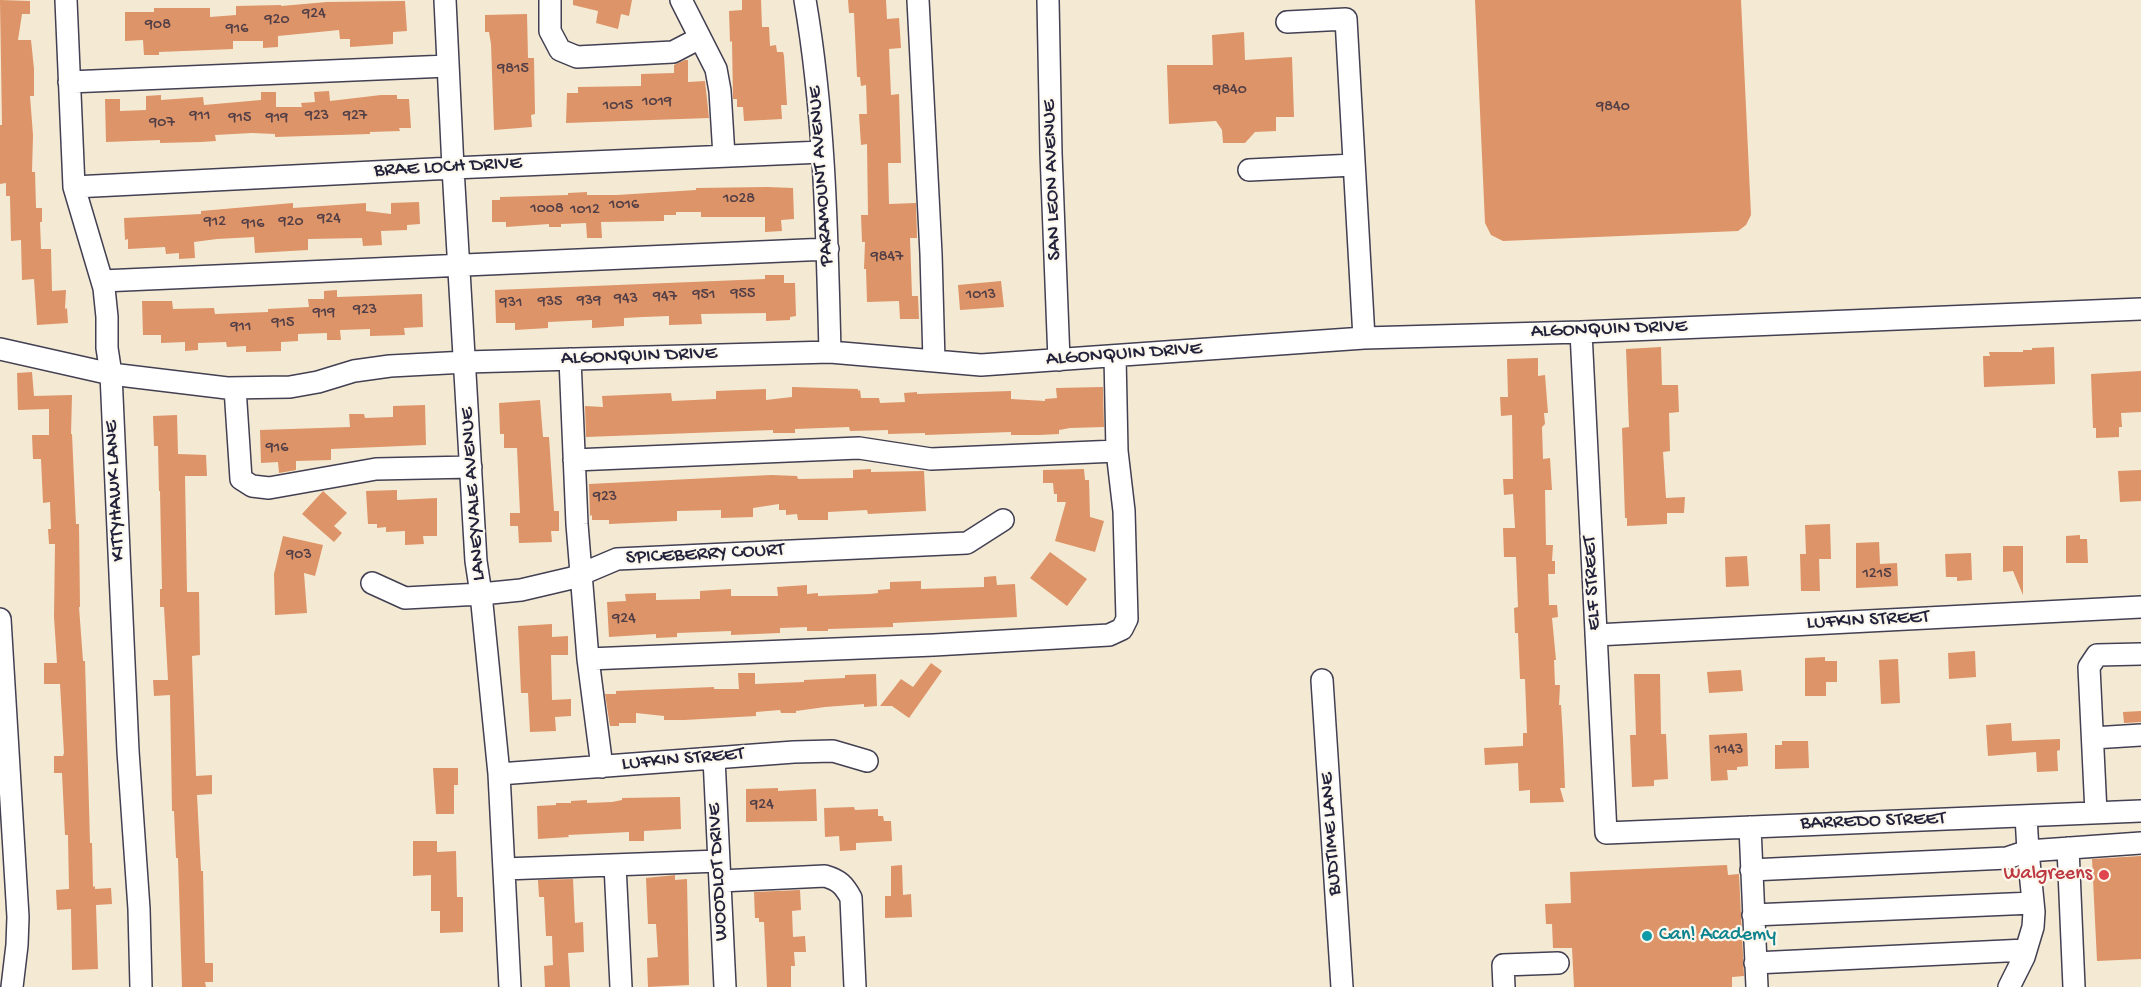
<!DOCTYPE html>
<style>
body{margin:0}
canvas{display:block;background:#f4e9d2}
</style>
<canvas width="2141" height="987"></canvas>
<script>
const context = document.querySelector('canvas').getContext('2d');
context.lineJoin = 'round';
function fill(path, color) {
  context.fillStyle = color;
  context.fill(path, 'evenodd');
}
function strokePath(path, color, width, dash) {
  context.strokeStyle = color;
  context.lineWidth = width;
  context.lineCap = dash ? 'butt' : 'round';
  context.setLineDash(dash || []);
  context.stroke(path);
}
function write(font, color, halo, rows, align = 'center') {
  context.font = font + ' "Gochi Hand",sans-serif';
  context.lineWidth = 4.5;
  context.setLineDash([]);
  context.textBaseline = 'middle';
  context.strokeStyle = halo;
  context.fillStyle = color;
  for (const [text, x, y, turn = 0] of rows) {
    context.save();
    context.translate(x, y);
    context.rotate((+turn || 0) * Math.PI / 180);
    context.textAlign = isNaN(turn) ? turn : align;
    if (halo) context.strokeText(text, 0, 0);
    context.fillText(text, 0, 0);
    context.restore();
  }
}
const building = new Path2D(`
 M0 0 30 1V14H22L18 40H31L34 69V96H30L33 135 32 172H35L36 208H42V222H40L41 249H51L52 291 66 290 65 309 67 308 68 323 37 325 34 279 22 280 21 240 11 241 10 196H6V183L0 184V125H2Z
 M573 0H632L629 16 621 14 618 29 596 23 598 11 573 5Z
 M742 0H761L762 27H769L770 46 776 45 777 52H783L784 56 787 105H781L782 119 744 121 743 107H737V99H733L732 41 730 42 729 11 742 10Z
 M848 0H886L887 19 899 18 901 48 889 49 891 95 899 94 901 163H888L889 204 916 203 917 238H910L912 296H918L919 319H900L899 301 867 302 866 269H864L865 242H862L861 215H868L867 144 861 145 859 114H867L866 85 861 86 860 77H857L854 13H849Z
 M1475 0H1741L1751 215 1746 225 1738 231 1503 241 1491 235 1485 223Z
 M405 1 407 31 393 32V44L350 47V39H340L339 30 278 36V47L263 48V41H233V49L159 52V55H144L143 40 125 41V12H154V8H210V17L236 15V6L281 5V6L327 2Z
 M527 14 528 58H534L535 114 531 115 532 127 494 130 491 44 489 32H485V15Z
 M1244 32 1245 60 1292 57 1294 117H1276V131L1255 132 1245 143H1223L1222 130 1216 121 1169 124 1167 65H1213L1212 35Z
 M685 60H688V82L705 81 709 118 566 123 567 93H578V87L641 86V74L674 73V65Z
 M329 91 330 101 381 95H397V99H409L411 128H399L400 131 370 132V134L275 137V134L252 133 215 135 216 141 201 142 160 143V140L106 142 105 99H120V111L146 110V96L161 95V100L203 97 204 105 261 100V92H276V107H302L301 103 315 102 314 92Z
 M767 187 793 188 794 219 781 220 782 231 765 232V217H701V212H676V215H664V221L601 222 602 238H587L586 223 561 224V227H549V224L506 227V222H492V200H500V197L568 195V193L587 192V195H617L696 190V188Z
 M419 202 420 224 407 225V230L381 231 382 245 363 246 362 238 308 239V250L255 253 254 237 217 239 194 242 195 258 179 259V253L166 254 165 247 128 249V239L125 240 124 218 201 214V211L293 203V208L366 203V211L391 214V203Z
 M765 275H784V283H795L796 316 790 317V320L766 321V313L701 314 702 324 669 325V316L643 317 624 318V326L592 328V320L548 322V328L515 330V323H496L495 290 765 279Z
 M1001 281 1004 307 960 310 958 285Z
 M337 290V297L422 294 423 327 404 328 405 335 370 336V329L340 330 341 340H327V333L298 334V341L281 342V351L246 352V346L227 347 226 342 198 343V350L185 351V342L161 343V335H143L142 301H172L173 309 214 308 215 314 268 312V309L309 307 308 299H324V291Z
 M1661 347 1662 385H1678L1679 412 1669 413 1670 451 1663 452 1666 498 1685 497 1684 513H1667V524L1627 526V518H1625L1622 428 1629 427 1626 349Z
 M2054 347 2055 384 1984 387 1983 356H1990L1989 352H2023V350H2032V348Z
 M1538 358V376L1545 375 1548 413H1544L1545 424 1542 427 1543 459 1550 458 1552 490H1545L1546 545H1553L1552 561H1555V574H1548L1549 605H1557L1558 617 1552 618 1556 660H1554L1555 685H1560L1559 705H1561L1563 739 1565 788H1560L1564 802 1530 803V790L1519 791 1518 763 1485 765 1484 748 1523 746V733H1527L1525 679H1520L1518 633H1515L1514 608 1518 607 1516 557H1504L1503 528H1515L1513 494 1504 495 1503 479H1513L1512 415 1501 416 1500 397H1508L1507 359Z
 M2141 371V412L2121 413 2122 427H2119V437L2096 438V428H2093L2091 374Z
 M32 372 34 396 72 395 71 434H72L76 524H79L80 607H79L83 661H85L90 843H92L93 887 95 886V889L111 888 112 904 96 905 98 969 72 970 71 909 57 910 56 890 69 889 68 835H65L62 773H54V756H63L64 753 60 684H44V663H57L54 617 55 544H49L48 529H51L50 502 43 503 41 459H33L32 435H49V409L18 410 17 373Z
 M792 387 858 389V391L860 390 861 398H879L880 403 905 402 904 393 917 392V394L1011 391V399L1045 401V399L1057 398 1056 388 1103 387 1104 427 1070 428 1059 430V434L1039 435H1011V432L925 435V433L888 434V430L850 431 849 427 795 429V433H773V430L586 437 585 406 603 407 602 396 671 393 672 401 716 399V391L766 389V400L792 397Z
 M540 400 543 437H549L554 511H559V531H551L552 542 519 543 518 526H510V513H520L517 448H504V434H500L499 403Z
 M425 405 426 445 331 449V460L296 461V470L279 473 278 462 261 463 260 430 350 427 349 414H364L365 418 393 417V406Z
 M177 415 178 454 206 455 207 476H185L187 592H199L200 655 192 656 196 776 212 775V794L197 795 201 871H203L205 963H213V982H205L206 987H182L178 858H176L174 811H172L170 695 154 696 153 680H168L164 607H160V589H162L160 491H159L158 446H154L153 416Z
 M871 469V472L924 471 926 511 868 514 867 510 828 512V520H798L797 514 786 515V510H779V504L753 508V517L721 518V510L677 511V521L609 524V520H592V515L590 516 589 484 771 475 797 476 798 479 853 478V470Z
 M1084 469 1085 480H1089L1090 517 1104 521 1095 552 1055 541 1066 502H1057V494H1054L1053 483H1043V470Z
 M2141 470V501L2120 502 2118 471Z
 M397 490V500L437 498V536H423L424 544 405 545V531L386 532V527L377 528V524H368L366 491Z
 M323 491 347 513 334 526 342 533 334 542 302 514Z
 M1830 524 1831 559H1819L1820 591H1801L1800 554H1806L1805 525Z
 M2080 535V539H2087L2088 563H2066V536Z
 M283 536 323 545 315 576 304 573 307 613 275 615 274 574Z
 M1879 542 1880 564 1897 563 1898 586 1856 588V543Z
 M2003 546H2023V595L2013 571 2003 572Z
 M1050 552 1087 579 1067 606 1030 578Z
 M1971 553 1972 580 1957 581V577H1946L1945 554Z
 M1747 556 1749 586 1726 587 1725 557Z
 M996 576 997 585 1015 584 1017 617 893 623V627L828 629V631H807V627L780 628V633L731 635V631L677 633V637L656 638V634L609 637 607 602 626 601 625 594 656 593V600L700 599V591L731 589V596H778L777 587 807 585V594L818 593V596L870 594 878 593V590L890 589V582L921 581V589L984 587V577Z
 M552 624V637L568 636V655H551L552 700 571 699V716L555 717 556 731 530 732 528 693H521L518 626Z
 M1975 651 1976 677 1949 679 1948 653Z
 M1825 657V661H1837V682H1826V696H1805V658Z
 M1898 659 1900 703 1881 704 1879 660Z
 M931 663 942 671 909 718 892 706H880L901 679 913 687Z
 M1741 670 1743 691 1709 693 1707 672Z
 M738 673H755V684L804 682V680L845 678V675L876 674 877 706 864 707V704L825 707 796 711V713H781L780 710 756 712V716L684 720H664V716L636 713V723H619V726H610L605 694H616V691L714 687V689H739Z
 M1634 674H1660L1661 734H1666L1668 779 1654 780V786L1632 787 1630 735H1636Z
 M2141 711V722L2124 723 2123 712Z
 M2011 723 2012 741 2060 739V750L2057 751 2058 771 2037 772 2036 752 1988 756 1986 725Z
 M1747 733 1748 766 1737 767V770H1727L1728 780 1711 781 1709 735Z
 M1782 741H1808L1809 768 1775 769V745H1782Z
 M433 768H458V785H454V814H436Z
 M778 788V791L816 789 817 821 746 822V789Z
 M680 797 681 829 644 831V841H629V832L568 835 569 837 538 839 537 806 556 805V803H571V801L587 800V803L612 802 622 800V798Z
 M854 807 855 810 878 809V816H883L884 821H891L892 841 856 843V850L840 851 839 836 825 837 824 808Z
 M413 841H437V852L456 851 457 897H463V932L440 933V911H431V875L413 876Z
 M2141 856V959L2097 961 2092 859Z
 M902 865 903 895 911 894 912 917 885 918V896H891V866Z
 M1727 865 1728 875 1739 874 1744 976 1732 977V987H1574L1572 948H1553L1552 924H1546L1545 904 1571 903 1570 872Z
 M675 875V880L687 879 689 985 648 987 647 958 658 957 656 924H648L646 878Z
 M573 879 575 923 583 922 584 952 568 953 570 987H545L544 966 553 965 552 936H546L544 897H539L538 880Z
 M800 890 801 910 792 911 793 937 805 936 806 952H794L795 966H791V987H767L764 922H759V918H755L754 892Z`);
const minor = new Path2D(`
 M66 0 74 187 104 288 107 317V348L111 374 128 751 139 909 141 987
 M445 0 453 168 476 561 481 594 499 774 510 987
 M550 0V31L560 50 577 57 673 52 700 38
 M681 0 716 69 720 91 724 156
 M805 0C825 116 827 235 830 352
 M918 0 931 254 934 361
 M1048 0 1051 153 1059 360
 M1287 22 1346 19 1364 338
 M69 82 448 66
 M1249 170 1354 165
 M74 187 453 168 822 152
 M102 281 828 249
 M1581 332 1606 833 2141 811
 M0 349 111 374 227 388 290 387 318 382 354 371 390 366 466 362 830 352 981 365 1364 338 1581 332 2141 309
 M570 359 577 524 588 659 602 767
 M235 388 241 479 252 486 269 488 376 469 471 467
 M574 460 859 448 931 459 1117 451
 M372 583 405 598 481 594 521 590 572 578 617 559 967 543 1003 520
 M0 619 18 917 17 945 12 987
 M1596 635 2141 607
 M588 659 934 645 1109 635 1122 629 1127 619 1124 511 1117 451 1115 356
 M1322 680 1342 987
 M2093 738 2141 735
 M714 758 725 987
 M499 774 794 752 833 751 867 761
 M2096 813 2089 667 2097 655 2141 654
 M2026 816 2028 851 2141 843
 M1750 827 1757 987
 M2068 848 2074 987
 M615 865 621 987
 M504 869 719 861
 M1751 870 2007 858 2028 851 2034 912 2033 927 2024 957 2009 987
 M720 881 825 876C839 880 844 885 851 898L855 987
 M1753 915 2033 903
 M1755 963 2026 950
 M1504 987 1503 965 1558 963`);
const markers = [
 [2104,875,6,"#e0444e"],
 [1647,936,6,"#0f9aa8"]
];
const numberNames = [
 ["924",314,15],
 ["920",277,21],
 ["908",158,26],
 ["916",237,30],
 ["9815",513,70],
 ["9840",1230,91],
 ["1019",657,103],
 ["1015",618,107],
 ["9840",1613,108],
 ["911",200,117],
 ["923",317,117],
 ["927",355,117],
 ["915",240,119],
 ["919",277,119],
 ["907",162,124],
 ["1028",739,200],
 ["1016",624,206],
 ["1008",547,210],
 ["1012",585,211],
 ["924",329,220],
 ["912",215,223],
 ["920",291,223],
 ["916",253,225],
 ["9847",887,258],
 ["955",743,295],
 ["951",704,296],
 ["1013",981,296],
 ["947",665,298],
 ["943",626,300],
 ["939",589,302],
 ["935",550,303],
 ["931",511,304],
 ["923",365,311],
 ["919",324,314],
 ["915",283,324],
 ["911",241,328],
 ["916",277,449],
 ["923",605,498],
 ["903",299,556],
 ["1215",1877,575],
 ["924",624,620],
 ["1143",1729,751],
 ["924",762,806]
];
const streetNames = [
 ["BRAE LOCH DRIVE",448,168,-3],
 ["PARAMOUNT AVENUE",822,176,-94],
 ["SAN LEON AVENUE",1053,180,-92],
 ["ALGONQUIN DRIVE",1609,330,-2],
 ["ALGONQUIN DRIVE",1124,355,-4],
 ["ALGONQUIN DRIVE",639,357,-2],
 ["KITTYHAWK LANE",116,491,-93],
 ["LANEYVALE AVENUE",474,494,-94],
 ["SPICEBERRY COURT",705,555,-3],
 ["ELF STREET",1593,583,-93],
 ["LUFKIN STREET",1868,621,-3],
 ["LUFKIN STREET",683,760,-5],
 ["BARREDO STREET",1873,822,-2],
 ["BUDTIME LANE",1332,834,-94],
 ["WOODLOT DRIVE",719,872,-93]
];
const healthNames = [
 ["Walgreens",2092,875]
];
const cultureNames = [
 ["Can! Academy",1659,936]
];
fill(building, '#dd9468');
strokePath(minor, '#424052', 24);
strokePath(minor, '#fff', 21);
for (const [x, y, r, color] of markers) {
  const dot = new Path2D();
  dot.arc(x, y, r, 0, 2 * Math.PI);
  context.fillStyle = color;
  context.fill(dot);
  strokePath(dot, '#fbf7ec', 2);
}
write('16px', '#513e46', null, numberNames);
write('20px', '#22223b', '#fbf7ec', streetNames);
write('20px', '#be3a42', '#fbf7ec', healthNames, 'right');
write('20px', '#0d838f', '#fbf7ec', cultureNames, 'left');
</script>
